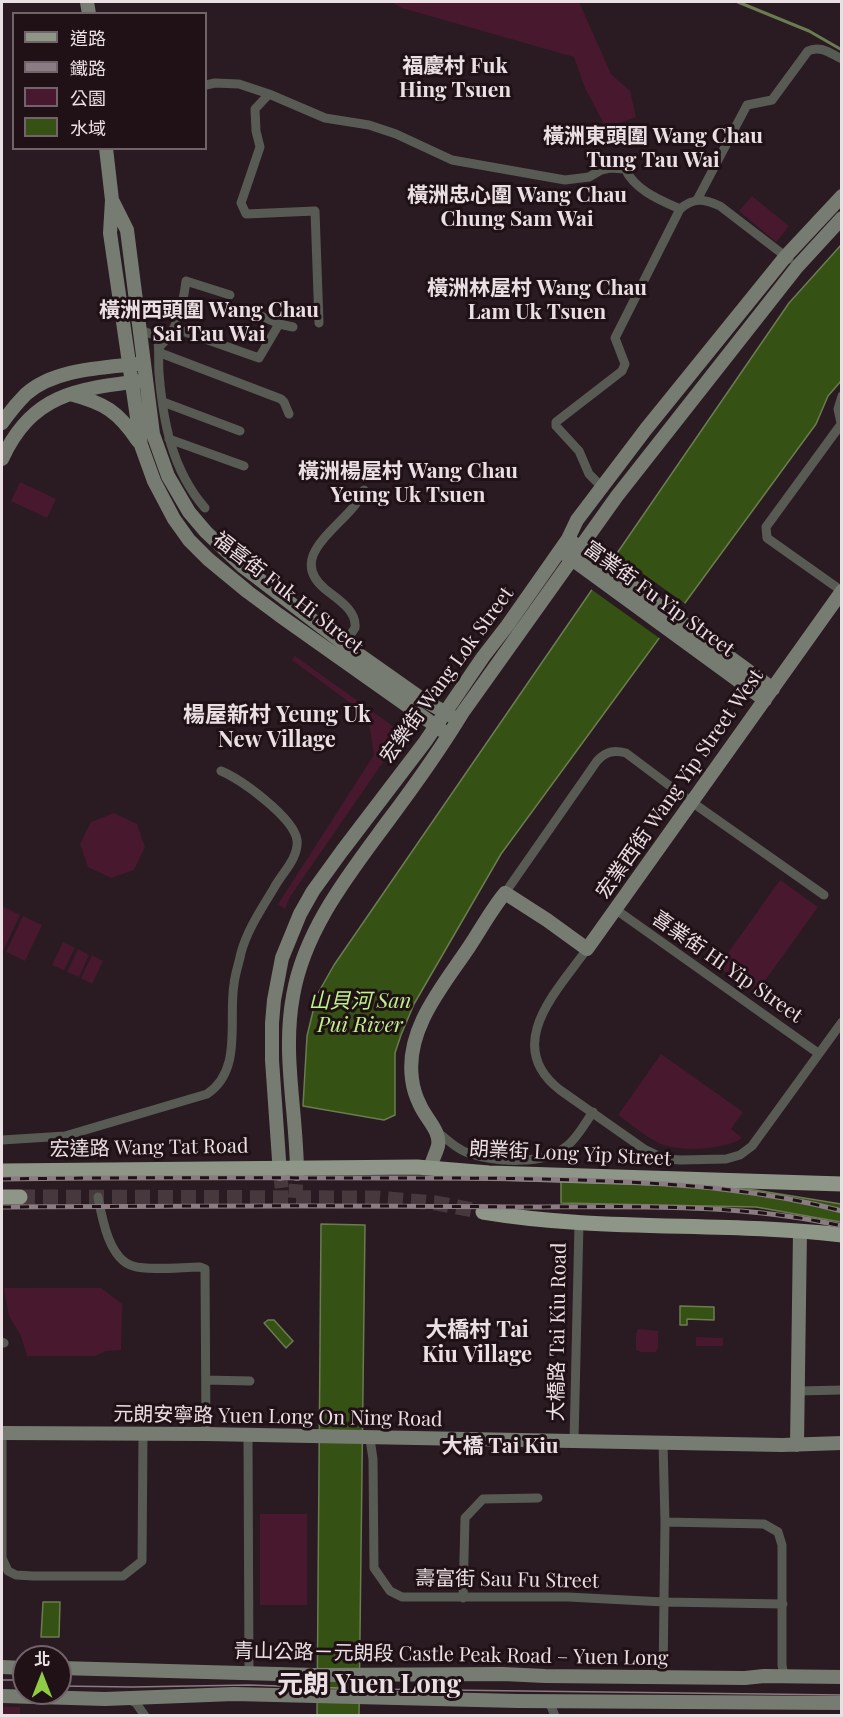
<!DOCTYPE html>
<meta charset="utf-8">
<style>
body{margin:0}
#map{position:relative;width:843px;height:1717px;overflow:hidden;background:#2a1a21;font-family:"Playfair Display","Noto Sans TC",serif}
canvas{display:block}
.frame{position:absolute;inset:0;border:3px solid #eadfe3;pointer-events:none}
.legend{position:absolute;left:12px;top:12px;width:195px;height:138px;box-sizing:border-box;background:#201117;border:2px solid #716369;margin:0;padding:8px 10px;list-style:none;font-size:18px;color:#eadfe3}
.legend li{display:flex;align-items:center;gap:12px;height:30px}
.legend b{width:30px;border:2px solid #716369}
.north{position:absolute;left:12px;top:1645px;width:60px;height:60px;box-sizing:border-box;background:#201117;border:2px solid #716369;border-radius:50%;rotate:0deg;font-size:16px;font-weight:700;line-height:24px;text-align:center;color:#eadfe3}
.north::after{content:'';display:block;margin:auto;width:21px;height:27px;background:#8ecd43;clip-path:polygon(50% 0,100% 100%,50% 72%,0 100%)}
</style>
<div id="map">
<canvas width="843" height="1717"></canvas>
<div class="frame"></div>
<ul class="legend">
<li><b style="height:8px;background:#8e9688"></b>道路</li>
<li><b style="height:8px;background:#8a7c82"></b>鐵路</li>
<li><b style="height:16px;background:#48182f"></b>公園</li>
<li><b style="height:16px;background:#355113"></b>水域</li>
</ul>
<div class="north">北</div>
</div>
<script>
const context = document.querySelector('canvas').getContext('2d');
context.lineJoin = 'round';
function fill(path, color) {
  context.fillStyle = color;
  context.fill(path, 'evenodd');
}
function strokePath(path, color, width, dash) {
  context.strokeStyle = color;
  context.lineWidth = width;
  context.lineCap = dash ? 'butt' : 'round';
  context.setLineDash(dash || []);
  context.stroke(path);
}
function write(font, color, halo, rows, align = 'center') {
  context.font = font + ' "Playfair Display","Noto Sans TC",serif';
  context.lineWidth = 6;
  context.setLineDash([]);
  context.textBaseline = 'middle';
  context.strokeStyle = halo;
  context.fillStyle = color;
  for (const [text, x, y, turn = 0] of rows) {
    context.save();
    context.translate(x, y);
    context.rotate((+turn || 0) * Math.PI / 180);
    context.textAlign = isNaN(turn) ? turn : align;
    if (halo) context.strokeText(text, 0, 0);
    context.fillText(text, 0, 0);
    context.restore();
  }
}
const green = new Path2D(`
 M391 2H579L611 74 630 91 636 117 606 128 585 88 574 57 402 8Z
 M752 196 789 226 776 242 739 211Z
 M20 482 56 499 47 518 11 501Z
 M295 656 397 729 399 739 290 897 285 909 278 904 374 755 368 716 292 660Z
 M114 813 137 824 145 847 134 870 111 878 88 867 80 844 91 822Z
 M780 880 818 907 756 993 718 967Z
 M2 906 20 915 3 951 2 950Z
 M23 916 42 925 25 961 6 952Z
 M63 942 75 948 64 970 52 965Z
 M78 949 89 955 79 977 67 972Z
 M92 955 103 961 92 984 81 978Z
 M661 1054 743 1112 731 1129 742 1138C726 1150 679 1152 661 1144 645 1137 631 1124 618 1115Z
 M4 1288H101L122 1304 121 1350 106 1351 95 1356H27L21 1336 9 1316Z
 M638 1329 658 1331V1348L656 1352H641L636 1350V1334Z
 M696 1337 723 1338V1346H696Z
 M260 1514H307V1605H260Z
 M2 1707H20V1715H2Z`);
const water = new Path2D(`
 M841 245V381L828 396 816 424 501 854 414 1004 401 1035 395 1053V1115L384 1120 303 1106 307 1036 317 995 334 965 789 303Z
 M561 1180H607L755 1190 841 1204V1222L756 1207 561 1203Z
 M321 1224 365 1225 359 1715 317 1716Z
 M680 1306 714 1307V1320L687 1319V1325H680Z
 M268 1320H274L293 1341 286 1348 264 1323Z
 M43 1602H60L59 1637H41Z`);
const pier = new Path2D(`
 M612 552 687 605 662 640 588 587Z`);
const stream = new Path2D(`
 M738 2 809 31 842 50`);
const secondaryTunnel = new Path2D(`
 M280 1174 283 1198
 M295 1198 297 1174`);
const primaryTunnel = new Path2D(`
 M20 1197 376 1198 436 1203 483 1212`);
const street = new Path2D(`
 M206 85 215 83 239 84 269 94 325 118 369 125 396 134 452 160 565 180 589 177 601 170 610 168 625 169C636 191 660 200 680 209
 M269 94 255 109 256 131 260 147 241 203 246 214 315 211 319 323
 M697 200 747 105 772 100 808 51C820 45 830 53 842 59
 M261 316 279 324 293 327
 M174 328 259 358 279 324
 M140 330 157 336C160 349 158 361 159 373 163 422 172 470 205 508
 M159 347C178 331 183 304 186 281L230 295
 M160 352 163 354 281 399 284 402 289 414
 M163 402 240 431
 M841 423 838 409 842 396
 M842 423 766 527 767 538 842 591
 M169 439 244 466
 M602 487 589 474 579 451 556 426V422L622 371 625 364 615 338 680 209C694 197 704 199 720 206L789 259
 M344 644 355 628C357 610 337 599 325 589 282 553 352 523 364 490
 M505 893 597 761C606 751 614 750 626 753L686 798 824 895
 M615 909 818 1053
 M587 949C557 991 502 1045 560 1090L644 1149 665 1159 681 1160 726 1159 740 1155 752 1146 842 1022
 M437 1132C447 1139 456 1149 468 1153 495 1162 544 1166 567 1146 578 1137 585 1123 593 1112
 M2 1140 65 1136 207 1094C243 1070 228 1021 234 984 235 974 239 963 241 953 247 930 262 908 274 888 282 873 299 858 297 840 294 818 241 779 221 771
 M98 1197C102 1218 109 1259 133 1266 148 1271 183 1267 200 1267L205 1269 206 1434
 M2 1342 4 1343
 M206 1380 250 1381
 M798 1391 842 1390
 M2 1433V1558L8 1571 16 1575 33 1576H123L142 1561 143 1434
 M248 1436 249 1672
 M370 1439 373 1459 374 1568 390 1591 402 1597H568L664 1602 783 1604
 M574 1442 579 1223
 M665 1522 764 1524 778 1532 782 1545V1665L784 1676
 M463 1598 465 1518 483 1499 538 1498
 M663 1677 665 1522 663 1443
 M128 1699 136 1703 145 1716
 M545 1701 551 1706 555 1716`);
const secondary = new Path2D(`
 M87 2 89 14
 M106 148 112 200 110 233 141 445 154 481 174 519 189 540 208 559 248 592 279 615 443 731
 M113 202 127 230 153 434 168 476 189 512 206 532 242 566 344 644 422 699 453 717
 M70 394C104 403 118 411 138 441
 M2 423C9 413 17 403 26 394 54 369 101 368 137 364
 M2 459C32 394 76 389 141 381
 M572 542 773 689
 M565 554 765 700
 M430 1168C432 1161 436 1153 438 1146 441 1131 426 1119 420 1105 416 1097 413 1088 412 1079 405 1029 443 986 469 947 481 929 491 910 505 893L547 920 587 949 842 591
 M280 1174 272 1060V1023L274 1000 282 958 300 914 313 891 342 851 425 742 483 657 507 626 568 539 577 520 646 429 786 256 842 196
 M297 1174C297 1114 282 1055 293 996 304 930 349 874 388 821 415 785 440 750 463 712L617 496 797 267 842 218
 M2 1433 206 1434 782 1445 842 1443
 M797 1445 800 1231
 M2 1667 24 1668
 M60 1668 314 1675 503 1674 545 1676 745 1678 764 1676 842 1677
 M2 1696 105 1699 234 1694 517 1701 842 1703`);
const primary = new Path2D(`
 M2 1171 417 1167 489 1173 842 1184
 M2 1197H20
 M483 1212C601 1232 722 1221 842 1235`);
const tram = new Path2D(`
 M2 1680H24
 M60 1686 132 1687 249 1685 367 1689 842 1695`);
const rail = new Path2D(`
 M2 1179C131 1177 261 1178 391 1178 462 1178 533 1178 604 1181 685 1184 763 1190 842 1211
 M2 1207C173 1206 344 1205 515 1207 623 1207 736 1202 842 1226`);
const streetNames = [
 ["福喜街 Fuk Hi Street",288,593,38],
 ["富業街 Fu Yip Street",659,599,36],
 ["宏樂街 Wang Lok Street",447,675,-54],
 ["宏業西街 Wang Yip Street West",680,784,-55],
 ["喜業街 Hi Yip Street",727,967,35],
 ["宏達路 Wang Tat Road",149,1148,-1],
 ["朗業街 Long Yip Street",570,1154,3],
 ["大橋路 Tai Kiu Road",558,1332,-89],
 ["元朗安寧路 Yuen Long On Ning Road",278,1417,1],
 ["壽富街 Sau Fu Street",507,1580,1],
 ["青山公路－元朗段 Castle Peak Road – Yuen Long",451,1655,1]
];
const neighbourhoodNames = [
 ["福慶村 Fuk",455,66],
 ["Hing Tsuen",455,90],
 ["橫洲東頭圍 Wang Chau",653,136],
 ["Tung Tau Wai",653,160],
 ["橫洲忠心圍 Wang Chau",517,195],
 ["Chung Sam Wai",517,219],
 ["橫洲林屋村 Wang Chau",537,288],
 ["Lam Uk Tsuen",537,312],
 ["橫洲西頭圍 Wang Chau",209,310],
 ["Sai Tau Wai",209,334],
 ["橫洲楊屋村 Wang Chau",408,471],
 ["Yeung Uk Tsuen",408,495],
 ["大橋 Tai Kiu",500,1446]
];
const waterNames = [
 ["山貝河 San",360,1001],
 ["Pui River",360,1025]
];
const quarterNames = [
 ["楊屋新村 Yeung Uk",277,715],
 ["New Village",277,740],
 ["大橋村 Tai",477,1330],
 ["Kiu Village",477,1355]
];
const districtNames = [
 ["元朗 Yuen Long",369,1685]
];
fill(green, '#48182f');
fill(water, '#355113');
strokePath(water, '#6b7c51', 1.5);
fill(pier, '#2a1a21');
strokePath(stream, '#6b7c51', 3);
strokePath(secondaryTunnel, '#47383e', 14, [14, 7]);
strokePath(primaryTunnel, '#47383e', 15, [15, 8]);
strokePath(street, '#575b54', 9);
strokePath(secondary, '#767c71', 14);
strokePath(primary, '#8e9688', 15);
strokePath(tram, '#8a7c82', 1.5);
strokePath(rail, '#8a7c82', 5);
strokePath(rail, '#201117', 3, [9]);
write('20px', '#eadfe3', '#201117', streetNames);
write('bold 21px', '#eadfe3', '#201117', neighbourhoodNames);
write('italic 21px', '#bdf387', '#201117', waterNames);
write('bold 22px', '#eadfe3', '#201117', quarterNames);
write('bold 26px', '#eadfe3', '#201117', districtNames);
</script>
